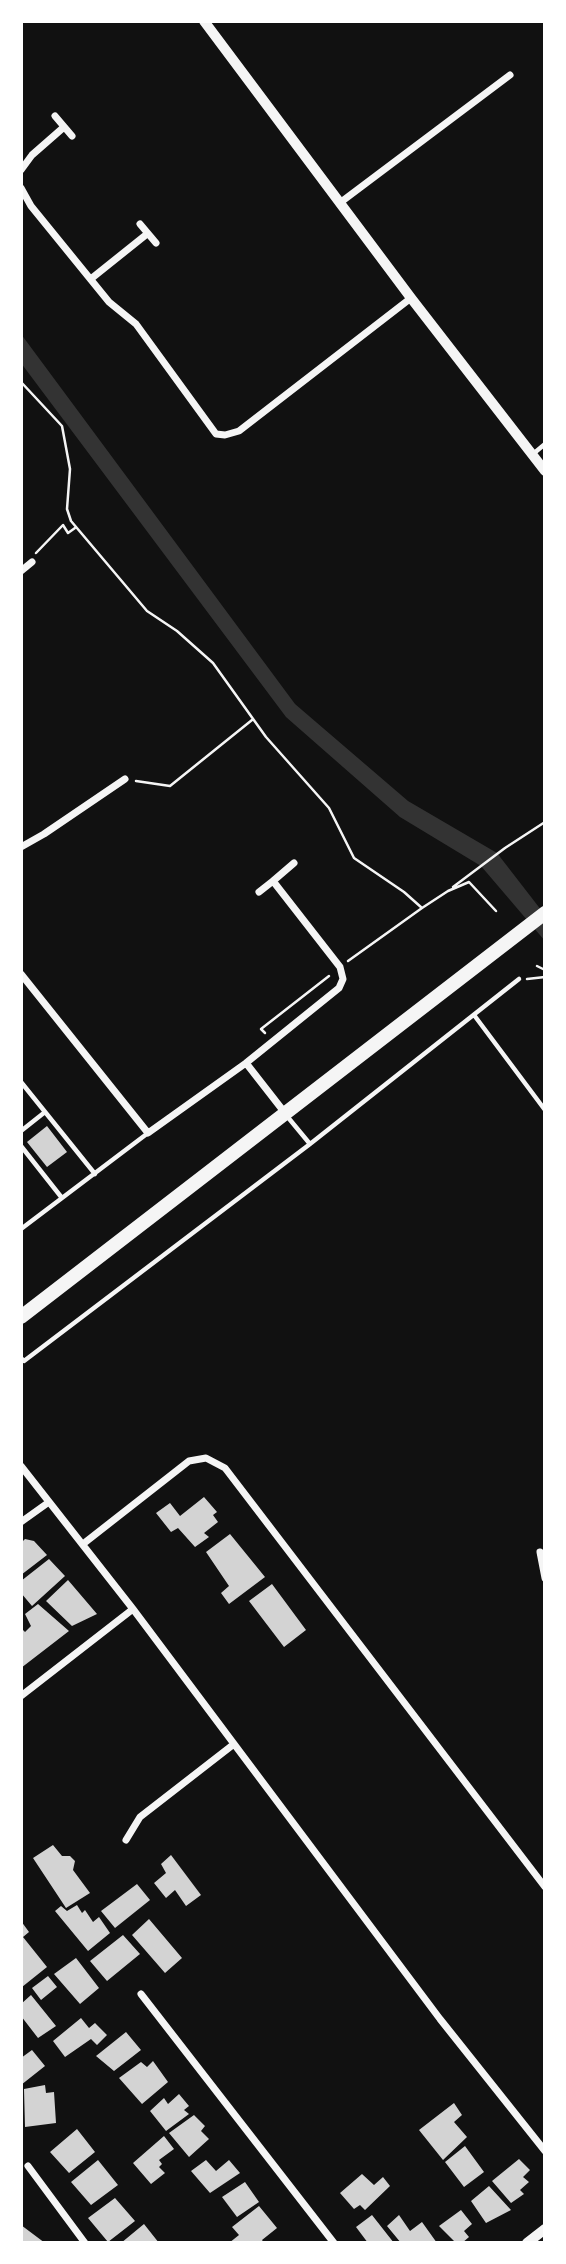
<!DOCTYPE html>
<style>
body{margin:0}
#map{position:relative;width:566px;height:2264px;overflow:hidden;background:#111;font-family:"IBM Plex Sans",sans-serif}
canvas{display:block}
.frame{position:absolute;inset:0;border:23px solid #fff;pointer-events:none}
</style>
<div id="map">
<canvas width="566" height="2264"></canvas>
<div class="frame"></div>
</div>
<script>
const context = document.querySelector('canvas').getContext('2d');
context.lineJoin = 'round';
function fill(path, color) {
  context.fillStyle = color;
  context.fill(path, 'evenodd');
}
function strokePath(path, color, width, dash) {
  context.strokeStyle = color;
  context.lineWidth = width;
  context.lineCap = dash ? 'butt' : 'round';
  context.setLineDash(dash || []);
  context.stroke(path);
}
const water = new Path2D(`
 M21 334 295 704 408 801 497 853 545 915V941L481 866 400 817 286 717 21 363Z`);
const building = new Path2D(`
 M47 1126 67 1152 47 1167 27 1142Z
 M204 1497 217 1512 213 1515 218 1522 204 1533 209 1537 195 1547 178 1528 171 1532 156 1513 170 1503 180 1516Z
 M230 1534 265 1577 229 1604 221 1593 229 1586 206 1552Z
 M25 1539 34 1541 47 1555 21 1575V1543Z
 M49 1559 65 1576 32 1606 21 1593V1581Z
 M68 1580 97 1614 72 1626 46 1601Z
 M272 1584 306 1630 284 1647 249 1601Z
 M38 1604 69 1631 21 1668V1628L25 1632 31 1626 25 1614Z
 M53 1845 62 1856H70L75 1861 73 1870 90 1893 66 1908 33 1858Z
 M171 1855 201 1895 186 1906 175 1890 166 1898 154 1883 166 1873 161 1864Z
 M137 1884 150 1900 115 1928 101 1911Z
 M77 1905 82 1913 85 1910 93 1922 99 1917 110 1933 88 1951 55 1911 61 1906 67 1911Z
 M149 1919 182 1958 165 1973 132 1935Z
 M21 1921 29 1932 23 1937 47 1967 22 1987Z
 M123 1935 140 1954 107 1981 90 1961Z
 M76 1958 99 1988 80 2004 54 1974Z
 M48 1976 57 1987 41 2000 32 1988Z
 M31 1995 56 2026 38 2038 21 2016V2004Z
 M81 2018 89 2028 95 2023 107 2035 97 2045 91 2039 65 2057 53 2041Z
 M126 2032 141 2050 114 2071 96 2056Z
 M32 2050 45 2066 21 2085V2058Z
 M153 2061 168 2082 142 2104 119 2078 141 2062 147 2067Z
 M45 2085 46 2093 54 2092 56 2123 25 2127 24 2089Z
 M179 2094 189 2106 184 2110 189 2114 166 2131 150 2111 164 2098 168 2104Z
 M454 2103 462 2115 454 2122 467 2137 443 2160 419 2130Z
 M194 2115 205 2126 201 2131 209 2139 189 2157 169 2133Z
 M77 2129 95 2152 69 2173 50 2152Z
 M164 2136 174 2149 159 2160 162 2164 159 2167 165 2173 151 2184 133 2163Z
 M465 2146 484 2172 464 2187 445 2162Z
 M519 2159 530 2170 523 2177 529 2182 520 2190 524 2194 511 2203 492 2181Z
 M98 2160 118 2185 91 2205 71 2182Z
 M206 2160 216 2171 229 2160 240 2173 210 2193 191 2171Z
 M362 2174 374 2185 383 2177 390 2186 365 2210 360 2205 354 2209 340 2193Z
 M245 2182 259 2202 237 2217 222 2197Z
 M489 2186 511 2210 486 2223 471 2201Z
 M115 2198 135 2221 108 2242 88 2218Z
 M259 2206 277 2228 262 2240 264 2243H229L239 2235 232 2227Z
 M461 2210 472 2224 464 2231 469 2237 462 2243H456L439 2226Z
 M372 2215 394 2243H368L356 2227Z
 M399 2215 410 2231 422 2222 437 2243H401L387 2226Z
 M144 2224 159 2243H121Z
 M21 2225 45 2243H21Z`);
const path = new Path2D(`
 M21 382 62 426 70 469 67 509 71 521 147 611 177 631 213 663 266 737 329 808 354 858 404 892 422 908 448 891 469 882 496 911
 M36 553 63 525 68 533 75 528
 M136 781 170 786 252 720
 M453 887 505 848 545 822
 M348 961 422 908
 M537 966 545 970
 M527 979 545 977
 M265 1033 261 1029 329 976`);
const service = new Path2D(`
 M533 454 545 444
 M474 1015 545 1110
 M21 1082 95 1174
 M286 1115 310 1144
 M21 1131 45 1112
 M21 1146 62 1198
 M21 1229 148 1133
 M21 1358 24 1361 310 1144 519 979`);
const minor = new Path2D(`
 M55 116 72 136
 M21 170 32 155 64 127
 M21 188 31 206 109 302 136 324 216 434 225 435 239 431 411 298
 M341 202 510 75
 M140 224 156 243
 M92 278 147 234
 M21 571 32 562
 M21 847 44 834 125 779
 M259 892 273 881
 M21 974 148 1133 246 1063 339 988 343 979 340 967 273 881 294 863
 M246 1063 285 1113
 M21 1466 133 1609 440 2019 545 2151
 M21 1522 49 1502
 M83 1544 189 1461 206 1458 225 1468 545 1887
 M540 1552 545 1578
 M21 1696 133 1609
 M126 1840 140 1817 234 1744
 M141 1994 334 2243
 M28 2166 85 2243`);
const tertiary = new Path2D(`
 M204 21 411 298 545 471
 M527 2243 545 2229`);
const primary = new Path2D(`
 M21 1317 545 913`);
fill(water, '#333');
fill(building, '#d3d3d3');
strokePath(path, '#f5f5f5', 2.5);
strokePath(service, '#f5f5f5', 4.5);
strokePath(minor, '#f5f5f5', 7);
strokePath(tertiary, '#f5f5f5', 10);
strokePath(primary, '#f5f5f5', 14);
</script>
